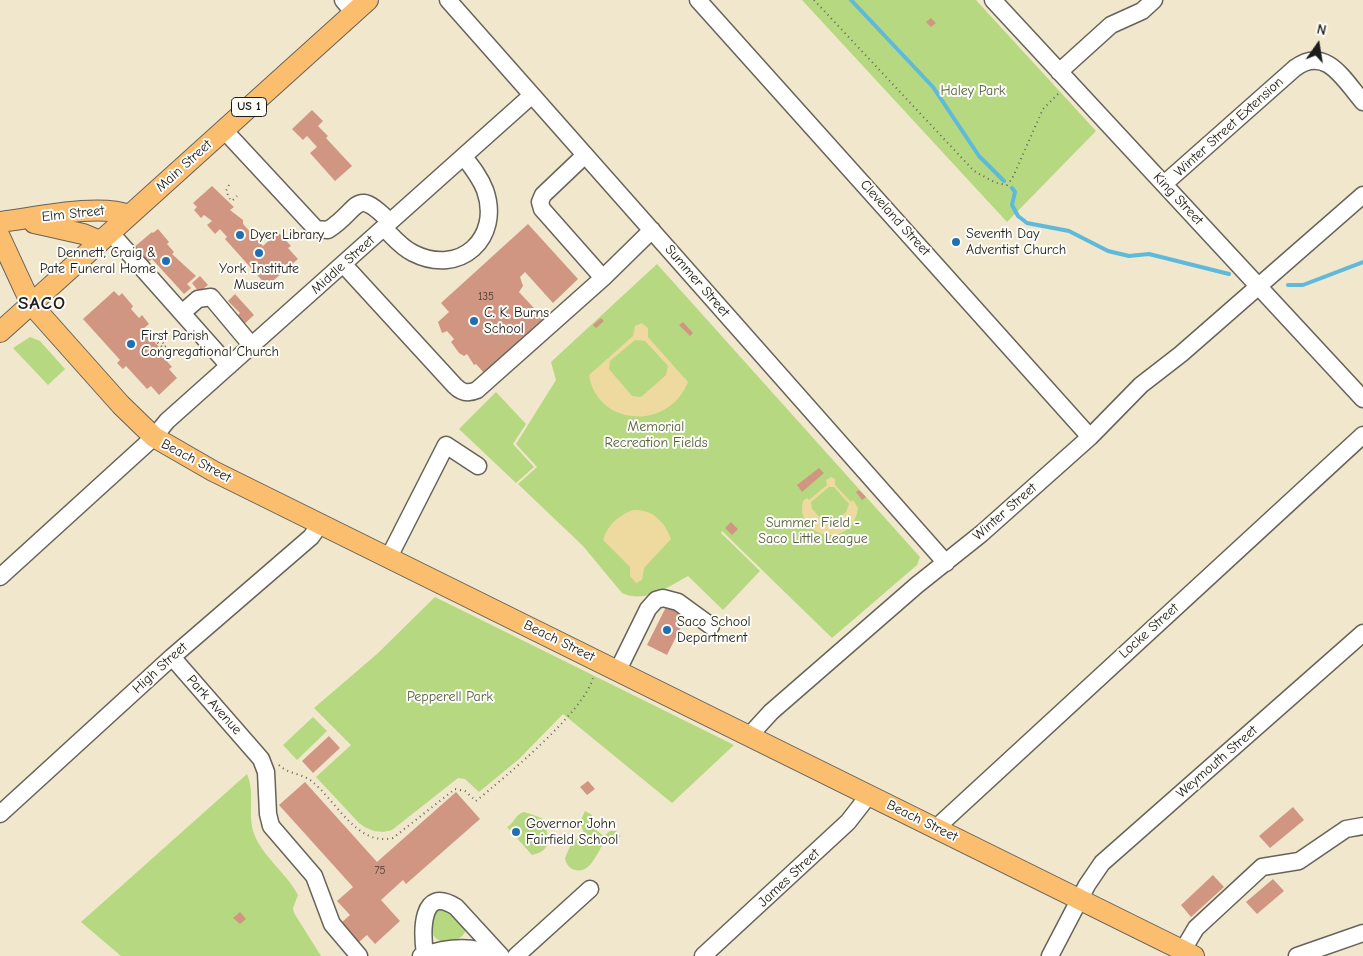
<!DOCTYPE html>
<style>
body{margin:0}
#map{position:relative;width:1363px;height:956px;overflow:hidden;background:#f0e7cd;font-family:"Comic Neue",sans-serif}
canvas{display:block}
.north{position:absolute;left:1293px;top:20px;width:50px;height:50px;-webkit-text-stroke:4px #fdfcf7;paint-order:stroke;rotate:13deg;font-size:14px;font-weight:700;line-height:20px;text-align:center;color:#1c1c1c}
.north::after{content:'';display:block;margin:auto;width:18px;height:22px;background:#1c1c1c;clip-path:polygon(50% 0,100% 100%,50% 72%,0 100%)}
</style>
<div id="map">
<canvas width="1363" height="956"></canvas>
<div class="north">N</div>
</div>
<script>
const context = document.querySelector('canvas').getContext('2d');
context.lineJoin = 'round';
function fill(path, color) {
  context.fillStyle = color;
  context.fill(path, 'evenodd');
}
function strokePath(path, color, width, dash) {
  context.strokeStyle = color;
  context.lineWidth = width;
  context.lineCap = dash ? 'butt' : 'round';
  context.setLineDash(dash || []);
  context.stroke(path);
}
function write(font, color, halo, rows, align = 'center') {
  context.font = font + ' "Comic Neue",sans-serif';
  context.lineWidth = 4;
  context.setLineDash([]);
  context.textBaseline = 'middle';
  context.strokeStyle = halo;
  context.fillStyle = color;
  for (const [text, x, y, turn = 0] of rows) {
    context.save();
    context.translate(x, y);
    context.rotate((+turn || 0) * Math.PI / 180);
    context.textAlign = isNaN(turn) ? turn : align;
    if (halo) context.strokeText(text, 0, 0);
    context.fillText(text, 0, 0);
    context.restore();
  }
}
const green = new Path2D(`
 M802 0H976L1096 131 1007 222Z
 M657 264 920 557 917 565 832 638 722 531 721 533 760 571 723 610 688 576C668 587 645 604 622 593L583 546 518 484 537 467 516 444 556 380 551 362Z
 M30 337 40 341 65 369 48 385 13 348Z
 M496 392 526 424 513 444 534 467 516 483 459 429Z
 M435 597 734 745 672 803 563 714 519 759 479 792 465 779 458 778 392 830C380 834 369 831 359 823L316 777 351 745 314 708 377 654Z
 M313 717 327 731 297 760 283 745Z
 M247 774C255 793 248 811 253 831 261 856 287 873 298 895L293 908 294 913 321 956H121L81 922Z
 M585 811 592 815C596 829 590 826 604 836L610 831H616L621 836 614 844 604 843C597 852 591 874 575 870 569 868 566 864 565 858L571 844 584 833 580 822Z
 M524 812C530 814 543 817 546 822 548 825 546 829 547 833 550 846 545 852 532 855L507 827C515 823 515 814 524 812Z
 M447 907 467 927C464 942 440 949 432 933 430 929 430 922 430 917L438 908Z`);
const sand = new Path2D(`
 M642 323 648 328V337L688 382C668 432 597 426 589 375L633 336 635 326ZM635 340 645 341 668 366 666 375 641 397 632 396 609 369 610 361Z
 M831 477 835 479V485L851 502 853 500 858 508C852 552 794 537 803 501L807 498 809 500 827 485 826 480ZM829 487H834L849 504 846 512 831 525H827L812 509 811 502Z
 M633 510C653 509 665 522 671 539L644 568 642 580 636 583 630 576V567L603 540C608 524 618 516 633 510Z`);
const stream = new Path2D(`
 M851 0 933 87 979 156 1004 181
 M1012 188 1015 192 1012 205 1018 216 1027 223 1069 231 1108 251 1129 256 1149 254 1229 274
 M1288 285H1303L1363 262`);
const building = new Path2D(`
 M931 18 936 23 931 27 926 22Z
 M312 110 323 121 318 126 328 136 326 138 352 166 335 181 310 153 317 147 307 136 303 140 292 129Z
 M212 186 234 207 230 210 243 220V224L263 246 278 232 291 246 288 248 298 259 267 286 225 239 227 237 220 229 215 234 207 225 212 221 204 215 201 218 194 210 197 207 193 203Z
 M528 224 578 279 553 303 525 272 520 277 523 286 519 292 545 320 485 374 476 364 474 365 467 354 464 356 459 353 451 342 454 339 447 331 442 333 438 322 449 312 441 303Z
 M158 229 169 242 167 244 174 252 172 254 196 276 187 284 191 288 184 294 152 259 146 264 132 249 152 232 153 233Z
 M200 276 208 285 199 292 192 283Z
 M114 291 119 296 122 293 133 306 131 309 139 318 142 315 149 324 143 329 159 347 156 349 172 367 169 369 177 378 159 395 151 386 147 389 126 366 123 369 117 363 120 360 83 319Z
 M235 294 254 315 240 328 233 320 240 313 228 301Z
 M601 318 604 321 596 328 593 325Z
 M683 322 693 333 690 336 679 325Z
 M819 468 824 473 802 492 797 485Z
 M859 490 866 497 862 500 856 492Z
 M731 522 738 529 732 535 725 528Z
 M667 605 687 615 667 655 647 645Z
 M329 736 340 748 313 773 302 761Z
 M588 781 595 789 587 795 580 787Z
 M305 782 377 862 456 792 480 819 406 884 403 880 381 900 400 921 375 944 367 935 359 942 341 923 350 915 337 901 353 887 279 805Z
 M1293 807 1304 820 1270 848 1259 836Z
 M1213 875 1224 887 1191 917 1181 905Z
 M1273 879 1284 891 1257 914 1246 902Z
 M240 912 246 919 240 924 233 918Z`);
const path = new Path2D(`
 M814 0 974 171 996 183 1007 185 1012 179 1043 109 1060 92
 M229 185 226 191 230 199
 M233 200 237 196
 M151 338 154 335
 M154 341 155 340 163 348 166 346 158 338 163 336
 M279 765C288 774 300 773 310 780 335 798 356 847 393 838L455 789 465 791 476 801C505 777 583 713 593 678`);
const minor = new Path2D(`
 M343 0 354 13
 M448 0 946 563
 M698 0 1090 437
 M993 0 1363 399
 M1059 72 1111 25 1142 11 1154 0
 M224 130 316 229 328 230C360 210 354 185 390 222
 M584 156 543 195 540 202 542 209 603 278
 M1164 184 1295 68C1326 45 1344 80 1363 102
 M384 228C393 237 402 248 413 253 460 277 502 238 485 190 480 177 472 167 464 157
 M110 232 229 366
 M344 265 455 386C462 393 468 394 477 390L603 278 652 230
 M182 313 198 299 211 297 252 346
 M389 557 446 445 478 466
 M0 577 154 437 167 421 531 96
 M172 657 261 759 266 772 268 814 271 826 314 876 332 924 359 956
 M618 670 648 609 656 600 663 598 678 602 711 626
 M750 735 771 712 917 585 981 534 1090 437 1141 385 1181 354 1363 195
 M0 814 172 657 311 537 321 523
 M936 828 1363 435
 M1183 950 1196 928 1262 867 1299 861 1346 829 1363 826
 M425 954C422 933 420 884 456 907L501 956
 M421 956C446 947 472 944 496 956
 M516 956 590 889
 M703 956 848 822 869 795
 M1050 956 1087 885 1102 863 1363 633
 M1297 956 1363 933`);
const major = new Path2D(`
 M0 222C34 218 98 203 129 215
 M34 223 83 234 100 241
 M0 237 31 304 121 405 154 437 213 471 1194 956
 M0 332 368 0`);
const markers = [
 [240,235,5,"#1f6fb2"],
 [956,242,5,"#1f6fb2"],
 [259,253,5,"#1f6fb2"],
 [166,261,5,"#1f6fb2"],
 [474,321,5,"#1f6fb2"],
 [131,344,5,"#1f6fb2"],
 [667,630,5,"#1f6fb2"],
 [516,832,5,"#1f6fb2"]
];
const numberNames = [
 ["135",486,297],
 ["75",380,871]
];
const shields = [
 [249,107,35]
];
const shieldNames = [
 ["US 1",249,107]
];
const parkNames = [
 ["Haley Park",973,91],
 ["Memorial",656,427],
 ["Recreation Fields",656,443],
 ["Summer Field -",813,523],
 ["Saco Little League",813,539],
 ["Pepperell Park",450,697]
];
const streetNames = [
 ["Winter Street Extension",1229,127,-42],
 ["Main Street",184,166,-42],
 ["King Street",1178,199,47],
 ["Elm Street",73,214,-6],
 ["Cleveland Street",895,218,48],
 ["Middle Street",343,265,-42],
 ["Summer Street",697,281,49],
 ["Beach Street",196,461,28],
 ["Winter Street",1005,512,-41],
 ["Locke Street",1149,631,-42],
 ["Beach Street",559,641,26],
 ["High Street",160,668,-42],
 ["Park Avenue",214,705,48],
 ["Weymouth Street",1217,762,-41],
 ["Beach Street",922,821,26],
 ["James Street",789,878,-43]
];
const poiNames = [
 ["Seventh Day",966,234],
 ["Adventist Church",966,250],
 ["Dyer Library",250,235],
 ["Dennett, Craig &",156,253,"right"],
 ["Pate Funeral Home",156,269,"right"],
 ["York Institute",259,269,"center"],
 ["Museum",259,285,"center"],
 ["C. K. Burns",484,313],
 ["School",484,329],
 ["First Parish",141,336],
 ["Congregational Church",141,352],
 ["Saco School",677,622],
 ["Department",677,638],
 ["Governor John",526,824],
 ["Fairfield School",526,840]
];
const districtNames = [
 ["SACO",42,304]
];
fill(green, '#b6d880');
fill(sand, '#eeda9e');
strokePath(stream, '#5eb9db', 4);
fill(building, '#d19682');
strokePath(minor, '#66635a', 19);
strokePath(major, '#66635a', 22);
strokePath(path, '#66635a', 2, [1, 4]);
strokePath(minor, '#fff', 16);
strokePath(major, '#fbbd6e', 20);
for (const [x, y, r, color] of markers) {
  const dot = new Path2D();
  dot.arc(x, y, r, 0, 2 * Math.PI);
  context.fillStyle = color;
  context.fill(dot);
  strokePath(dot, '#fdfcf7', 2);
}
write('11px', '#493a36', null, numberNames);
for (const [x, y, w] of shields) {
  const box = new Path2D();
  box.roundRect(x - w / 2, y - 9.5, w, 19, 4);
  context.fillStyle = '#fdfcf7';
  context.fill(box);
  strokePath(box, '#1c1c1c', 1);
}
write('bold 12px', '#1c1c1c', null, shieldNames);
write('14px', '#525e3f', '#fdfcf7', parkNames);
write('14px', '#1c1c1c', '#fdfcf7', streetNames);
write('14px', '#1c1c1c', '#fdfcf7', poiNames, 'left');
context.letterSpacing = '1px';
write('bold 19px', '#1c1c1c', '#fdfcf7', districtNames);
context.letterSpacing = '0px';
</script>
